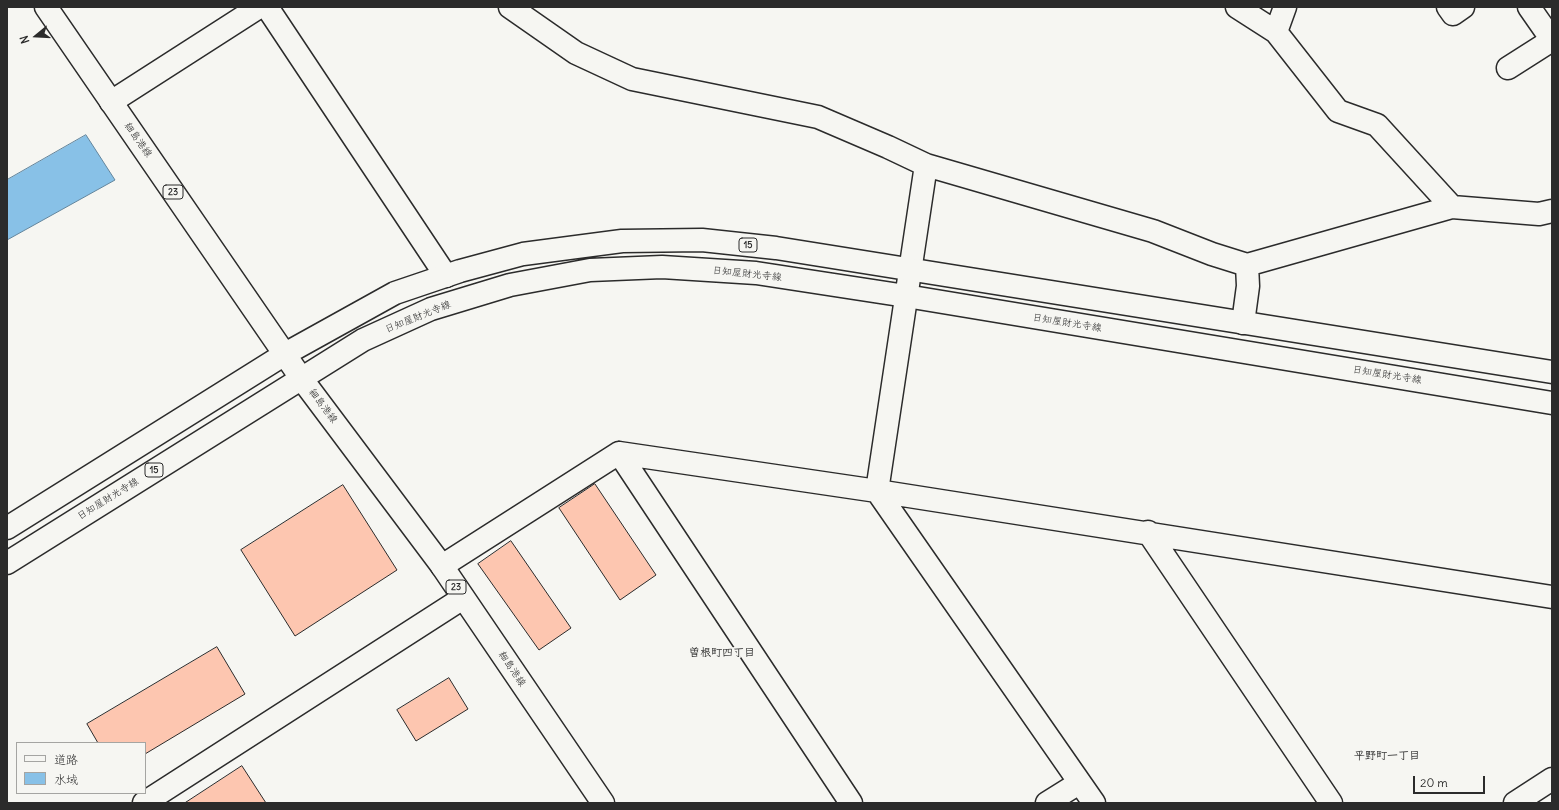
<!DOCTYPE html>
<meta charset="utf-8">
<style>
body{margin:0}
#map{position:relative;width:1559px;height:810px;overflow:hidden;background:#f6f6f2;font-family:Delius,"Klee One",sans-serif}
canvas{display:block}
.frame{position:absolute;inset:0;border:8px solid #2b2b2b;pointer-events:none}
.legend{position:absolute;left:16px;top:742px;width:130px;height:52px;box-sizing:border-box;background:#f6f6f2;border:1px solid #a5a5a2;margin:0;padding:5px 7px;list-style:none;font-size:12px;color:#2b2b2b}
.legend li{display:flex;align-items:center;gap:8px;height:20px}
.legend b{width:20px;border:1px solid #a5a5a2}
.north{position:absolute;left:16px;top:16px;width:40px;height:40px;-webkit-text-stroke:3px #f6f6f2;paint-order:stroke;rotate:252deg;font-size:11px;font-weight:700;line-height:16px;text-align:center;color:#2b2b2b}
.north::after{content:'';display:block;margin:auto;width:14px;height:18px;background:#2b2b2b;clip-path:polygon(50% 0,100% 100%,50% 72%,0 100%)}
.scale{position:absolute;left:1413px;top:776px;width:72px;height:18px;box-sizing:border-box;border:2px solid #2b2b2b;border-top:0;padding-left:5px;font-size:12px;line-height:14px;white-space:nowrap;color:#2b2b2b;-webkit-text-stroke:3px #f6f6f2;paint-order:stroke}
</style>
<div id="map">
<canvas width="1559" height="810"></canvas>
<div class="frame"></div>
<ul class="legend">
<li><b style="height:5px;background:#f6f6f2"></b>道路</li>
<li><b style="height:11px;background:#88c1e7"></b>水域</li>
</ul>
<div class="north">N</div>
<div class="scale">20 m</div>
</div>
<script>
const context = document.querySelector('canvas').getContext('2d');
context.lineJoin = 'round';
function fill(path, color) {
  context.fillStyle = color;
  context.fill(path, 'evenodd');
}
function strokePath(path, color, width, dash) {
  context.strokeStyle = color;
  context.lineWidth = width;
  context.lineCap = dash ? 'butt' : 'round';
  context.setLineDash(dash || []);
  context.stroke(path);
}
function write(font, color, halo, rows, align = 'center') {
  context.font = font + ' Delius,"Klee One",sans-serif';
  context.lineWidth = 3.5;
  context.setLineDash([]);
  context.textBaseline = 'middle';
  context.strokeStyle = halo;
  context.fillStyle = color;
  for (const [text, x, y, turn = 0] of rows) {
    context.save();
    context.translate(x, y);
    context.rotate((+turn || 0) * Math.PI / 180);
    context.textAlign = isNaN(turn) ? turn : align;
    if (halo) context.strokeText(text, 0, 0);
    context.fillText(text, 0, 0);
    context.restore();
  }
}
const water = new Path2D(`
 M86 135 115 180 7 240V180Z`);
const building = new Path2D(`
 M595 484 656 575 620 600 559 508Z
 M343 485 397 570 295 636 241 550Z
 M511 541 571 628 539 650 478 564Z
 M217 647 245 694 145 754V743H98L87 724Z
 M449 678 468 709 416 741 397 710Z
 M242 766 266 803H185Z`);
const minor = new Path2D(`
 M267 7 446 276
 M510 7 576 53 632 79 818 117 888 147 926 165 1153 231 1212 254 1247 265 1248 286 1243 323
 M1237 7 1276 32 1338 111 1377 125 1452 207
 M1448 7 1453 14 1463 7
 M1529 7 1552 40
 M1276 32 1285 7
 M1508 68 1552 40
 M111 102 259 7
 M926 165 877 491 1094 803
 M1247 265 1452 207 1539 214 1552 211
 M619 453 851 803
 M1148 532 1331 803
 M442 566 619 453 877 491 1552 597
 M144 803 463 598
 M1047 803 1079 783
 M1515 803 1552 779`);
const major = new Path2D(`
 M46 7 301 378 442 566 603 803
 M7 528 285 354 395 293 460 271 523 254 622 241 702 240 776 248 1552 372
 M7 563 363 340 431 309 510 285 590 270 662 267 756 273 906 296 1552 403`);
const shields = [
 [173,192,20],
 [748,245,18],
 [154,470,18],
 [456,587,20]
];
const shieldNames = [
 ["23",173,192],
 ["15",748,245],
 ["15",154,470],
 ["23",456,587]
];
const streetNames = [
 ["細島港線",138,140,55],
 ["日知屋財光寺線",747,274,6],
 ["日知屋財光寺線",418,317,-22],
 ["日知屋財光寺線",1067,323,9],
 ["日知屋財光寺線",1387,375,9],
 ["細島港線",323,406,53],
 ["日知屋財光寺線",108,499,-32],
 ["細島港線",512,669,56]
];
const neighbourhoodNames = [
 ["曽根町四丁目",722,653],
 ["平野町一丁目",1387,756]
];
fill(water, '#88c1e7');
strokePath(water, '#63859c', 1);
fill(building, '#fdc6b0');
strokePath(building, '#2b2b2b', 1);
strokePath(minor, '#2b2b2b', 25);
strokePath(major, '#2b2b2b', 25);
strokePath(minor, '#f6f6f2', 22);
strokePath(major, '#f6f6f2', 22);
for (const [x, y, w] of shields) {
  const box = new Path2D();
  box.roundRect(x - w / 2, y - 7, w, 14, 3);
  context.fillStyle = '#f6f6f2';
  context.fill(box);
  strokePath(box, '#2b2b2b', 1);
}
write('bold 9px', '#2b2b2b', null, shieldNames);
write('10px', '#2b2b2b', '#f6f6f2', streetNames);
write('bold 11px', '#2b2b2b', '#f6f6f2', neighbourhoodNames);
</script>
